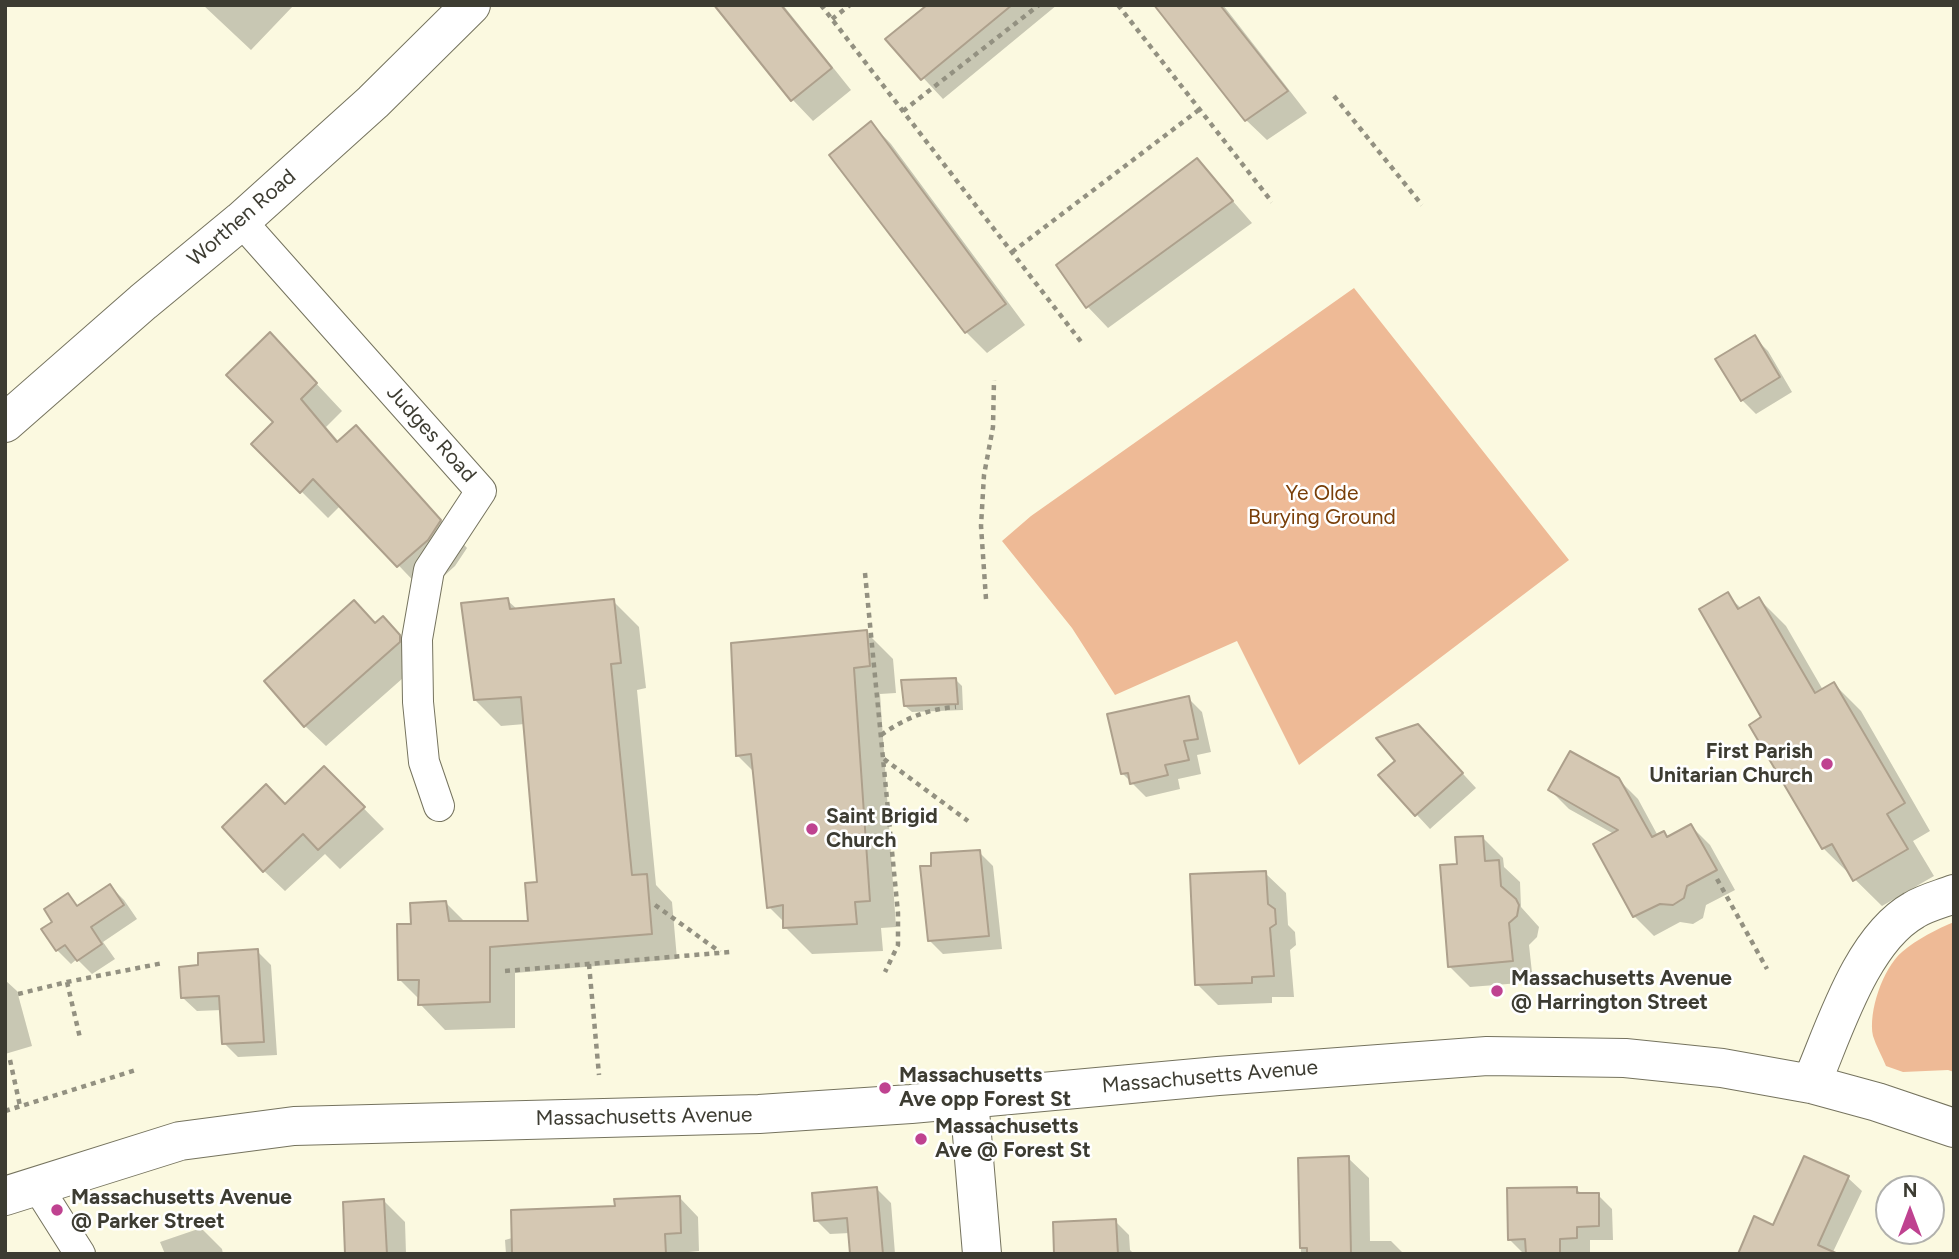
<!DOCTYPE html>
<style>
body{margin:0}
#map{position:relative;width:1959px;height:1259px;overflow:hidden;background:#fbf9e0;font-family:Figtree,sans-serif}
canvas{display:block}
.frame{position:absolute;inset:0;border:7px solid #3d3c32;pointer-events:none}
.north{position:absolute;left:1875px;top:1175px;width:70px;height:70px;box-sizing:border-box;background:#fff;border:2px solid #b1b1ad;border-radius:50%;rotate:0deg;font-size:19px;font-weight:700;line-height:28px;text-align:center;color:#3d3c32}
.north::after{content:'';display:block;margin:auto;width:24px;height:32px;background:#bf4290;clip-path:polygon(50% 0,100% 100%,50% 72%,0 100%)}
</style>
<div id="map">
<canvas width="1959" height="1259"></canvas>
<div class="frame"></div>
<div class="north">N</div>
</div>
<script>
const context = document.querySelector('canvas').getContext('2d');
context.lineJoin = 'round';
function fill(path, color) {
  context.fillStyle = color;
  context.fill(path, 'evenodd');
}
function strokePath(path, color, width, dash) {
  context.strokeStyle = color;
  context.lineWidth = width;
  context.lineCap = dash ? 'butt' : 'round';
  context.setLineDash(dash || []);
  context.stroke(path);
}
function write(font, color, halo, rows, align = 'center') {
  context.font = font + ' Figtree,sans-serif';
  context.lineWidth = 5;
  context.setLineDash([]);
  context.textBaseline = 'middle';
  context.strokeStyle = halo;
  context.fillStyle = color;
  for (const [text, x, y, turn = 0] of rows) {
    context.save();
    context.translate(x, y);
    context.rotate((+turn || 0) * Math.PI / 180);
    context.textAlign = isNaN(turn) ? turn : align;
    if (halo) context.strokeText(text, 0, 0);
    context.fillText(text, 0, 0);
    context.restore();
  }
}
const green = new Path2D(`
 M1354 288 1569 560 1299 765 1237 641 1115 695 1072 628 1002 541 1031 516Z
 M1954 922V1072L1948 1070 1903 1072 1886 1066C1882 1056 1876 1046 1873 1036 1868 1012 1883 968 1902 952 1917 939 1937 929 1954 922Z`);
const shadow = new Path2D(`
 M203 5H294L251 50Z
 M716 5H783L851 90 813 121 793 100Z
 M930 5H1057L943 99 887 39Z
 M1156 5H1223L1307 113 1267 140 1246 120Z
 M871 123 891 144 1025 325 987 353 966 332 832 156Z
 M1197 160 1252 223 1108 328 1088 307 1059 266Z
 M270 334 342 411 326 427 340 443 356 428 467 548 455 566 425 593 341 505 328 518 254 444 276 422Z
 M1754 337 1768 351 1792 392 1756 414 1742 400Z
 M1727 595 1742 609 1759 599 1786 626 1823 690 1834 684 1861 711 1930 831 1913 841 1934 876 1882 906 1823 848 1764 718Z
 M507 600 518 610 613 601 639 627 646 688 637 690 656 885 672 902 677 959 515 973V1028L445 1030 420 1004V1000L400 980 413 926 446 903 466 923H530L539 884 525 724 501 726 475 700Z
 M383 619 404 639 420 663 326 746 305 726 376 625Z
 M866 632 893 659 896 693 880 694 896 927 881 928 883 951 812 954 785 927V923L769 907 755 773 738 756Z
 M956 680 962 686 963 710 912 712 905 706Z
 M1188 698 1202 712 1211 752 1197 755 1201 774 1178 779 1180 789 1146 797 1122 773Z
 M1432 740 1476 788 1430 829 1381 776Z
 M324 768 384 829 340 869 325 854 285 891 264 871 286 806Z
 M1618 779 1638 799 1658 836 1663 833 1669 838 1691 826 1710 845 1735 890 1706 905 1703 918 1693 924 1680 922 1654 936 1634 916 1595 844 1614 834 1569 809 1550 790Z
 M1482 837 1503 858 1504 867 1520 882 1521 907 1539 927 1537 937 1529 945 1533 982 1470 987 1449 966 1458 865Z
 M979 852 993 866 1002 949 943 954 929 940 933 868Z
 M1265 873 1286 893 1288 925 1295 932 1296 945 1290 950 1294 997H1272V1003L1218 1005 1197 984Z
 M110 886 124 900 137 919 103 942 115 959 92 974 77 959 71 964 57 950 54 923 68 896 79 907Z
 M257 951 271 965 277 1055 238 1057 224 1043 222 1010 197 1011 183 998 200 967Z
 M5 980 17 991 32 1046 5 1054Z
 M1348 1158 1369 1178 1370 1241H1391L1404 1254H1301L1299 1159Z
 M1848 1178 1862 1191 1832 1254 1774 1227Z
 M877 1189 891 1203 895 1254H852L850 1233 830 1234 816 1220Z
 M1576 1189 1583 1195H1598L1612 1209 1613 1240H1590V1252L1527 1254 1523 1253 1509 1239Z
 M680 1198 698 1217 699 1251 668 1254H506L505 1240 617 1208Z
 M384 1201 405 1222 406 1254H347Z
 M1115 1221 1129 1235 1130 1250 1134 1254H1056Z
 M201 1228 222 1249 223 1254H165L160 1242Z`);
const building = new Path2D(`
 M714 5H781L832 68 791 101Z
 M927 5H1012L921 80 885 39Z
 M1154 5H1220L1288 91 1245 121Z
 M871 121 1006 304 965 333 829 155Z
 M1197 158 1233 201 1086 308 1056 265Z
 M270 332 317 383 301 399 337 442 356 425 441 520 428 540 397 567 313 479 300 493 251 444 273 422 226 375Z
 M1755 335 1780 377 1741 401 1715 359Z
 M1728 592 1738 609 1759 597 1815 693 1834 682 1905 803 1887 814 1908 849 1853 881 1832 844 1822 849 1749 725 1761 717 1699 609Z
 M508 598 510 609 614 599 621 663 611 664 632 875 647 874 652 934 490 947V1002L418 1005 419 980H398L397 924H411L410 903 446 901 449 921H528L525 883 537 882 521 697 474 700 461 603Z
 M354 600 375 623 383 616 400 635V642L304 727 264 681Z
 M867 630 870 666 854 668 870 901 855 902 857 924 783 928V905L767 908 751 754 736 756 731 643Z
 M956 678 958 704 904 706 901 680Z
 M1189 696 1198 739 1184 741 1189 760 1165 765 1168 775 1130 784 1128 773 1121 774 1107 714Z
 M1418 724 1463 773 1415 816 1378 775 1395 761 1376 738Z
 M1570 751 1619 778 1652 837 1664 831 1667 837 1691 824 1717 870 1687 886 1684 898 1673 905 1660 904 1633 917 1593 844 1618 830 1548 790Z
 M324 766 365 807 318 850 303 834 263 872 222 827 266 784 285 804Z
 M1483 836 1485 861 1499 860 1501 886 1516 899 1519 905 1517 916 1509 923 1513 961 1448 967 1440 865 1457 864 1455 837Z
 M980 850 989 936 928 941 920 866H931V853Z
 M1266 871 1268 904 1275 909 1276 924 1270 928 1274 976 1252 977V983L1195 985 1190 874Z
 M110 884 124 905 91 927 102 944 77 961 65 945 56 951 41 929 52 922 44 909 68 893 77 906Z
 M258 949 264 1042 222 1044 219 996 181 998 179 967 198 965V953Z
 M1349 1156 1351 1254H1307V1248H1300L1298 1158Z
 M1804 1156 1849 1176 1818 1245 1838 1254H1738L1754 1216 1773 1225Z
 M877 1187 883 1254H850L847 1218 814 1221 812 1193Z
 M1577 1187V1193H1599V1226L1577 1227V1238L1560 1239V1254H1526L1525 1239 1508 1240 1507 1188Z
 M680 1196 681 1233 665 1234 666 1254H512L511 1210 615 1206 614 1199Z
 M384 1199 387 1254H345L343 1202Z
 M1116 1219 1118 1254H1054L1053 1222Z`);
const path = new Path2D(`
 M821 5 1082 343
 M1118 5 1272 202
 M832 19 850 5
 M1334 96 1422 205
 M903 111 1039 5
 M1012 252 1200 109
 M865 573 898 913V945L885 972
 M986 599 981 526 984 475 993 427 994 380
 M881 735C905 718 928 709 956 707
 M884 759 968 821
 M1717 879 1767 969
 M655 905 720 952
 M589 964 599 1075
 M505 971 730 952
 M67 982 80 1038
 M18 994 67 982 163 963
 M10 1060 20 1106
 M5 1111 136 1070`);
const street = new Path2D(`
 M241 221 481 491 429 570 417 639 418 702 424 762 439 806
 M37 1186 80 1254`);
const secondary = new Path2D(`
 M5 423 143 302 241 221 373 102 471 5
 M1811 1084C1834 1031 1861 940 1914 910 1925 903 1941 899 1954 894
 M969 1099 982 1254
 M5 1196 180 1141 294 1126 759 1114 911 1104 1218 1076 1487 1056 1625 1058 1722 1068 1811 1084 1877 1102 1954 1128`);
const markers = [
 [1827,764,7,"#bf4290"],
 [812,829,7,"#bf4290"],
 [1497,991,7,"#bf4290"],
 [885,1088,7,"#bf4290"],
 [921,1139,7,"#bf4290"],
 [57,1210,7,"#bf4290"]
];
const streetNames = [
 ["Worthen Road",242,218,-41],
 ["Judges Road",431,434,48],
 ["Massachusetts Avenue",1210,1077,-5],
 ["Massachusetts Avenue",644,1117,-1]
];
const parkNames = [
 ["Ye Olde",1322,494],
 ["Burying Ground",1322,518]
];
const poiNames = [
 ["First Parish",1813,752,"right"],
 ["Unitarian Church",1813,776,"right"],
 ["Saint Brigid",826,817],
 ["Church",826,841],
 ["Massachusetts Avenue",1511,979],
 ["@ Harrington Street",1511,1003],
 ["Massachusetts",899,1076],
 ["Ave opp Forest St",899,1100],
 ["Massachusetts",935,1127],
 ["Ave @ Forest St",935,1151],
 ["Massachusetts Avenue",71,1198],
 ["@ Parker Street",71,1222]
];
fill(green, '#eeba96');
fill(shadow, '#0003');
fill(building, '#d5c8b3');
strokePath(building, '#ada08c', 2);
strokePath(street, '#75735e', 32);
strokePath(secondary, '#75735e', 40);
strokePath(path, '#939181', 4.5, [5, 5]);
strokePath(street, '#fff', 30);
strokePath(secondary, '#fff', 38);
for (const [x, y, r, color] of markers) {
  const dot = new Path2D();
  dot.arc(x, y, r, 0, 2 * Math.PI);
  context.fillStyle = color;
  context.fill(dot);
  strokePath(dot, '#fff', 2.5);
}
write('21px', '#3d3c32', '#fff', streetNames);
write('21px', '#793f09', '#fff', parkNames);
write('bold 21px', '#3d3c32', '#fff', poiNames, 'left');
</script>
